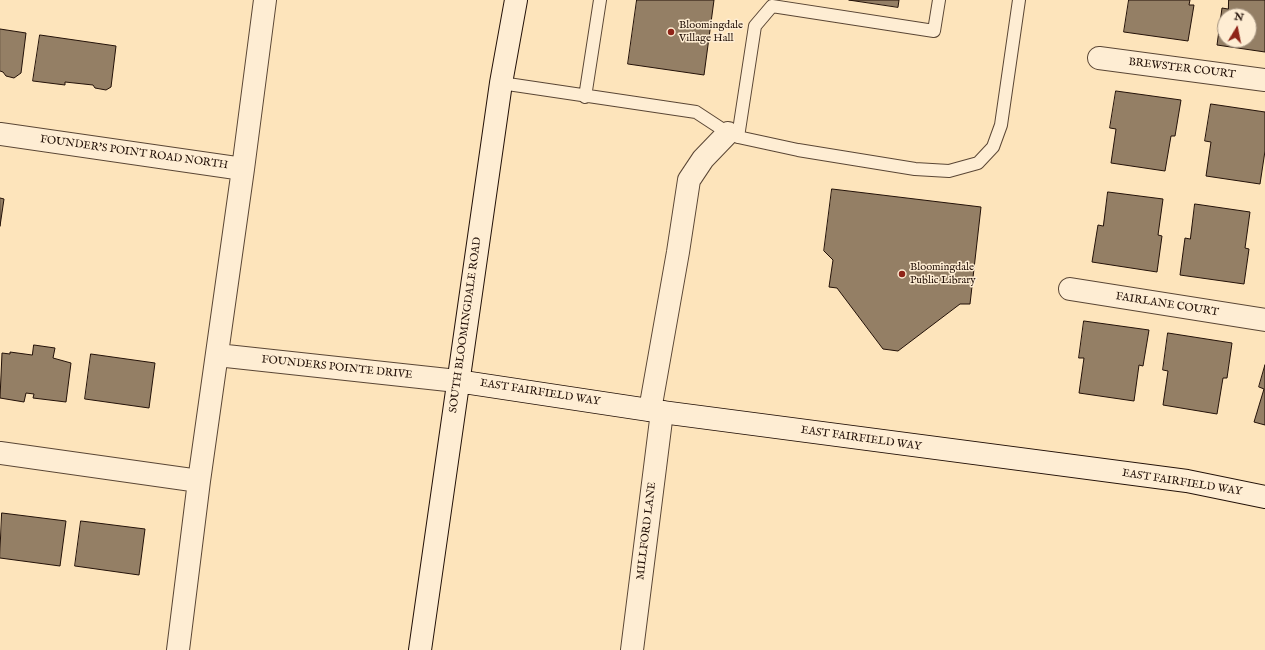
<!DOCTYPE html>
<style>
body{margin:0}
#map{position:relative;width:1265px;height:650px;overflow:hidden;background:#fde4bb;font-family:"IM FELL English",serif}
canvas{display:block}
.north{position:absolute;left:1217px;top:8px;width:40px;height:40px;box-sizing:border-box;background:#feedd3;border:1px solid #a69582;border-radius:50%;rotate:10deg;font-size:11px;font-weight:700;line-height:16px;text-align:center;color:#231108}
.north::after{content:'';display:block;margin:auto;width:14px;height:18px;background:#8f2418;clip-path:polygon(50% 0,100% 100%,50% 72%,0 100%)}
</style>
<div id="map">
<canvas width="1265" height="650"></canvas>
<div class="north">N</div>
</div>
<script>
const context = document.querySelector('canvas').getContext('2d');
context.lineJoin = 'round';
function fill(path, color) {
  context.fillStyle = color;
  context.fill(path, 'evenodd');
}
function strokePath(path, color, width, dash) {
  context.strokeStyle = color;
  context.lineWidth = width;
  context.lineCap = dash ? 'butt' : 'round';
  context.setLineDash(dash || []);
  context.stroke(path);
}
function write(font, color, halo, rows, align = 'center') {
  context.font = font + ' "IM FELL English",serif';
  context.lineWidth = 3;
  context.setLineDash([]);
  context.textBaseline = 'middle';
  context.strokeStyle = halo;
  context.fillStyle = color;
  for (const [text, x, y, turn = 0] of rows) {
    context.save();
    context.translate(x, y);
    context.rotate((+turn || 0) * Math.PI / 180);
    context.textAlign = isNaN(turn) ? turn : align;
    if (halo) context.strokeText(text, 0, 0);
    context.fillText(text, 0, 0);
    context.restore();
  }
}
const building = new Path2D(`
 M637 0H714L704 75 628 64Z
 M849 0H899L898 7Z
 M1129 0H1190L1189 5H1194L1188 41 1124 32Z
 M1229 0H1265V52L1217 45 1222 8 1228 9ZM1225 16H1249V40H1225Z
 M0 29 26 33 21 73 14 78 6 76 3 72 0 71Z
 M40 35 116 46 111 87 106 90 95 88 93 85 65 82V85L33 81Z
 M1116 91 1181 100 1175 136H1171L1165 171 1111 163 1116 129 1110 128Z
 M1211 104 1265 112V151L1260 184 1206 176 1211 142 1205 141Z
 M832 189 981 207 970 304H960L898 351 883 349 837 288 829 287 833 260 824 251Z
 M1108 192 1163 199 1158 235 1162 236 1157 272 1092 262 1098 225 1103 226Z
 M0 198 4 199 0 226Z
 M1195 204 1250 212 1245 248 1249 249 1244 284 1180 275 1185 238 1190 239Z
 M1084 321 1149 330 1143 366 1139 365 1134 401 1079 393 1084 358H1079Z
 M1168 333 1232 343 1227 378H1223L1217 414 1163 405 1168 371 1163 370Z
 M34 345 55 348 53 358 71 363 66 402 33 398 34 394 26 393 24 402 0 398 2 353 10 354V352L32 355Z
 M91 354 155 363 149 408 85 399Z
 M1265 365V425L1254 422 1264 389 1259 387Z
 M2 513 66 521 60 566 0 558Z
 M81 521 145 529 139 575 75 566Z`);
const lane = new Path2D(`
 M501 83 696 112 728 133 738 137 798 150 915 169 949 171 978 163 993 147 1001 125 1019 0
 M585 97 600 0
 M738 137 755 26 772 6 934 31 939 0`);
const street = new Path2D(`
 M1099 58 1265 80
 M0 134 243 169 265 0
 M1070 289 1265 320
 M217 355 457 381
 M650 410 678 252 689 180 703 159 728 133
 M0 453 199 481 178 650
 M199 481 243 169
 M632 650 662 412`);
const secondary = new Path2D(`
 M457 381 662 412 1187 481 1265 497
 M420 650 501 83 516 0`);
const markers = [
 [671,32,4,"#8f2418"],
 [902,274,4,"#8f2418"]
];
const poiNames = [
 ["Bloomingdale",679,26],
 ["Village Hall",679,39],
 ["Bloomingdale",910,268],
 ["Public Library",910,281]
];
const streetNames = [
 ["BREWSTER COURT",1182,69,7],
 ["FOUNDER'S POINT ROAD NORTH",134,153,8],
 ["FAIRLANE COURT",1167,305,9],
 ["SOUTH BLOOMINGDALE ROAD",466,325,-82],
 ["FOUNDERS POINTE DRIVE",337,368,6],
 ["EAST FAIRFIELD WAY",540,393,9],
 ["EAST FAIRFIELD WAY",861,439,8],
 ["EAST FAIRFIELD WAY",1182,483,9],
 ["MILLFORD LANE",647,531,-83]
];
fill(building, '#947f65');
strokePath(building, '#231108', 1);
strokePath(lane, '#5a4635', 14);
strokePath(street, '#5a4635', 24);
strokePath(secondary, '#231108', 24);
strokePath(lane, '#feedd3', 12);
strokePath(street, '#feedd3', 22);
strokePath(secondary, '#feedd3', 22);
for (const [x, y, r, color] of markers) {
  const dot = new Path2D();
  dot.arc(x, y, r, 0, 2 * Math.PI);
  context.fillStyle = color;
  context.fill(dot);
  strokePath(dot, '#feedd3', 1.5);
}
write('11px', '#231108', '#feedd3', poiNames, 'left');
write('11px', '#231108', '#feedd3', streetNames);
</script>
